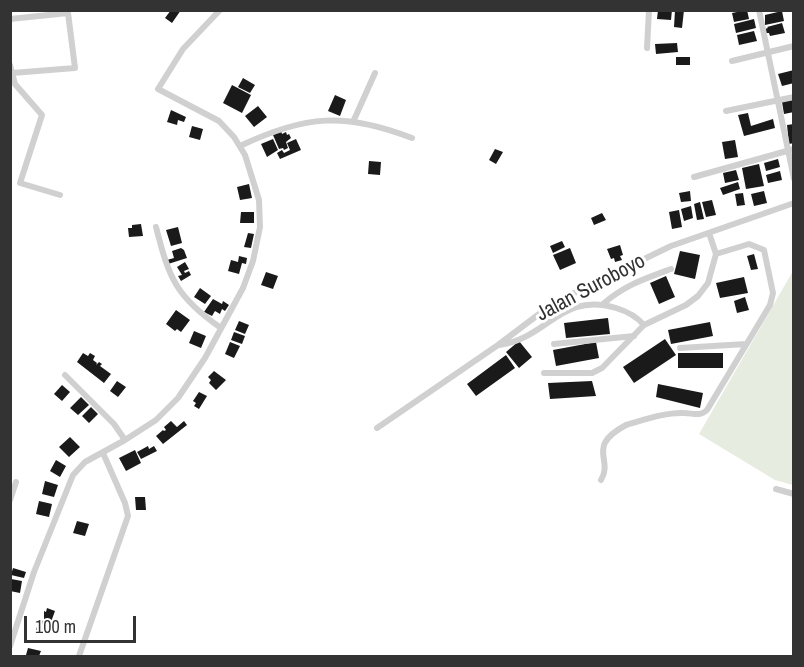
<!DOCTYPE html>
<style>
body{margin:0}
#map{position:relative;width:804px;height:667px;overflow:hidden;background:#fff;font-family:"Archivo Narrow",sans-serif}
canvas{display:block}
.frame{position:absolute;inset:0;border:12px solid #333;pointer-events:none}
.scale{position:absolute;left:24px;top:616px;width:112px;height:27px;box-sizing:border-box;border:3px solid #333;border-top:0;padding-left:8px;font-size:18px;line-height:21px;white-space:nowrap;color:#333;-webkit-text-stroke:4px #fff;paint-order:stroke}
</style>
<div id="map">
<canvas width="804" height="667"></canvas>
<div class="frame"></div>
<div class="scale">100 m</div>
</div>
<script>
const context = document.querySelector('canvas').getContext('2d');
context.lineJoin = 'round';
function fill(path, color) {
  context.fillStyle = color;
  context.fill(path, 'evenodd');
}
function strokePath(path, color, width, dash) {
  context.strokeStyle = color;
  context.lineWidth = width;
  context.lineCap = dash ? 'butt' : 'round';
  context.setLineDash(dash || []);
  context.stroke(path);
}
function write(font, color, halo, rows, align = 'center') {
  context.font = font + ' "Archivo Narrow",sans-serif';
  context.lineWidth = 6;
  context.setLineDash([]);
  context.textBaseline = 'middle';
  context.strokeStyle = halo;
  context.fillStyle = color;
  for (const [text, x, y, turn = 0] of rows) {
    context.save();
    context.translate(x, y);
    context.rotate((+turn || 0) * Math.PI / 180);
    context.textAlign = isNaN(turn) ? turn : align;
    if (halo) context.strokeText(text, 0, 0);
    context.fillText(text, 0, 0);
    context.restore();
  }
}
const green = new Path2D(`
 M793 271V485L775 480 699 434Z`);
const building = new Path2D(`
 M171 10H181L172 23 165 18Z
 M658 10H672L671 20 657 19Z
 M675 10H684L682 28 674 27Z
 M747 10 749 19 734 22 732 13Z
 M782 11 784 21 765 25V15Z
 M754 19 756 28 736 33 734 24Z
 M782 23 785 33 770 36 769 33H766L765 29 768 28 767 27Z
 M754 31 757 41 739 45 737 35Z
 M677 43 678 52 656 54 655 44Z
 M676 57H690V65H676Z
 M794 70V83L782 86 778 74Z
 M243 78 255 85 250 93 238 87Z
 M232 85 251 95 242 113 223 103Z
 M335 95 346 100 340 116 328 111Z
 M794 99V112L784 114 782 102Z
 M258 106 267 117 254 127 245 116Z
 M171 110 186 117 184 122 178 120 177 125 167 122Z
 M748 113 751 126 773 119 775 128 744 136 738 115Z
 M794 124V143L789 144 787 125Z
 M192 126 203 129 200 140 189 137Z
 M281 131 282 134 286 132 287 135 289 134 291 138 286 142 288 148 284 150 283 148 279 149 273 135Z
 M273 139 278 150 267 157 261 144Z
 M296 139 301 150 280 159 277 153 282 150 284 153 290 150 287 143Z
 M735 140 738 157 725 159 722 142Z
 M495 149 503 152 496 164 489 160Z
 M778 159 780 167 766 171 764 163Z
 M369 161 381 162 380 175 368 174Z
 M759 164 764 186 746 189 742 168Z
 M736 170 739 180 725 183 723 173Z
 M780 171 782 180 768 183 766 175Z
 M738 182 740 189 723 195 720 188Z
 M249 184 252 198 240 200 237 187Z
 M690 191 691 201 681 202 679 193Z
 M764 191 767 203 754 206 751 194Z
 M743 193 745 205 737 206 735 194Z
 M712 200 716 215 706 217 702 202Z
 M700 202 704 219 697 220 694 204Z
 M691 206 693 218 684 221 681 209Z
 M679 210 682 227 672 229 669 212Z
 M241 212H254V223H240Z
 M602 213 606 220 594 225 591 218Z
 M141 224 143 236 129 237 128 228H132V225Z
 M178 227 182 243 171 246 166 230Z
 M248 233 254 234 251 248 244 247Z
 M562 241 565 247 553 253 550 246Z
 M620 245 623 255 620 256 622 260 615 262 614 258 611 259 607 249Z
 M181 248 184 250 187 258 168 264 167 260 174 258 172 251Z
 M570 248 576 263 560 270 553 255Z
 M680 251 700 255 695 279 674 274Z
 M754 254 758 269 751 270 747 256Z
 M239 256 247 258 246 264 242 263 239 274 228 271 231 260 238 262Z
 M185 262 189 269 184 271 185 273 189 271 191 275 181 281 178 276 182 275 177 267Z
 M266 272 278 276 273 289 261 285Z
 M666 276 675 297 659 304 650 283Z
 M744 277 748 293 720 298 716 283Z
 M200 288 211 296 205 304 194 297Z
 M745 297 749 310 737 313 734 301Z
 M213 299 222 304 223 301 229 305 225 311 222 309 220 314 215 311 212 316 204 312Z
 M176 310 190 320 181 332 177 329 175 331 166 324Z
 M608 318 610 334 566 338 564 323Z
 M239 321 249 325 245 334 235 330Z
 M710 322 713 336 671 344 668 330Z
 M194 331 206 336 201 348 189 343Z
 M234 332 245 336 242 344 231 340Z
 M665 339 676 355 634 383 623 367Z
 M519 341 532 357 519 368 506 352Z
 M230 342 240 346 234 358 225 354Z
 M596 342 599 358 556 366 553 350Z
 M83 353 88 356 90 353 95 356 93 360 97 363 96 365 99 362 102 364 100 366 111 374 104 383 77 362Z
 M678 353H723V368H678Z
 M506 355 515 368 476 396 467 384Z
 M214 371 226 380 216 390 209 383 211 380 208 377Z
 M117 381 126 387 118 397 110 391Z
 M592 381 596 396 550 399 548 383Z
 M658 384 703 393 700 408 656 397Z
 M62 385 70 392 62 401 54 394Z
 M199 392 207 396 199 409 194 406 196 403 193 401Z
 M81 397 89 405 78 415 70 408Z
 M91 407 98 414 89 423 82 416Z
 M171 421 177 427 184 421 187 425 163 444 156 436 163 430 164 431 166 430 164 427Z
 M70 437 80 447 69 457 59 447Z
 M148 446 149 449 154 446 157 451 141 459 137 452Z
 M135 450 141 463 126 471 119 458Z
 M56 460 66 466 60 477 50 471Z
 M45 481 58 485 54 497 42 494Z
 M135 497H145L146 510H136Z
 M39 501 52 504 49 517 36 514Z
 M77 521 89 524 85 536 73 533Z
 M13 568 26 572 24 578 11 575Z
 M11 579 22 581 20 593 10 591Z
 M47 608 55 611 51 622 44 620V611L46 612Z
 M39 620 51 623 48 633 36 630Z
 M28 648 41 651 39 656H28L26 655Z`);
const minor = new Path2D(`
 M759 10 794 179
 M10 19 68 13
 M647 48 649 10
 M732 61 794 46
 M10 65 15 84 42 115 20 183 60 195
 M12 73 75 68 68 13
 M726 111 794 97
 M353 122 375 73
 M240 146C305 115 345 112 412 138
 M694 177 794 149
 M156 227C169 278 176 297 221 328
 M603 304C625 285 644 279 671 269
 M554 344 634 336
 M499 345C547 339 561 291 616 308 626 311 637 317 644 325
 M680 348 746 344
 M544 373H592L602 368 644 325 686 305 698 296 708 283 716 254 709 233
 M65 375 114 424 125 440
 M377 428 498 345 547 308 576 292 671 246 794 203
 M601 480C614 459 585 447 626 425 644 420 666 412 684 413 693 413 700 417 707 410L770 305 773 293 764 250 749 244 716 254
 M776 489 794 494
 M10 500 16 482
 M10 646 34 572 73 475 85 462 125 440 156 420 178 398 205 358 243 288 253 261 260 227 259 200 245 155 234 137 219 121 158 89 183 49 220 10
 M79 656 128 516 125 503 103 453`);
const streetNames = [
 ["Jalan Suroboyo",591,288,-28]
];
fill(green, '#e6ecdf');
fill(building, '#1a1a1a');
strokePath(minor, '#d0d0d0', 6);
write('21px', '#333', '#fff', streetNames);
</script>
